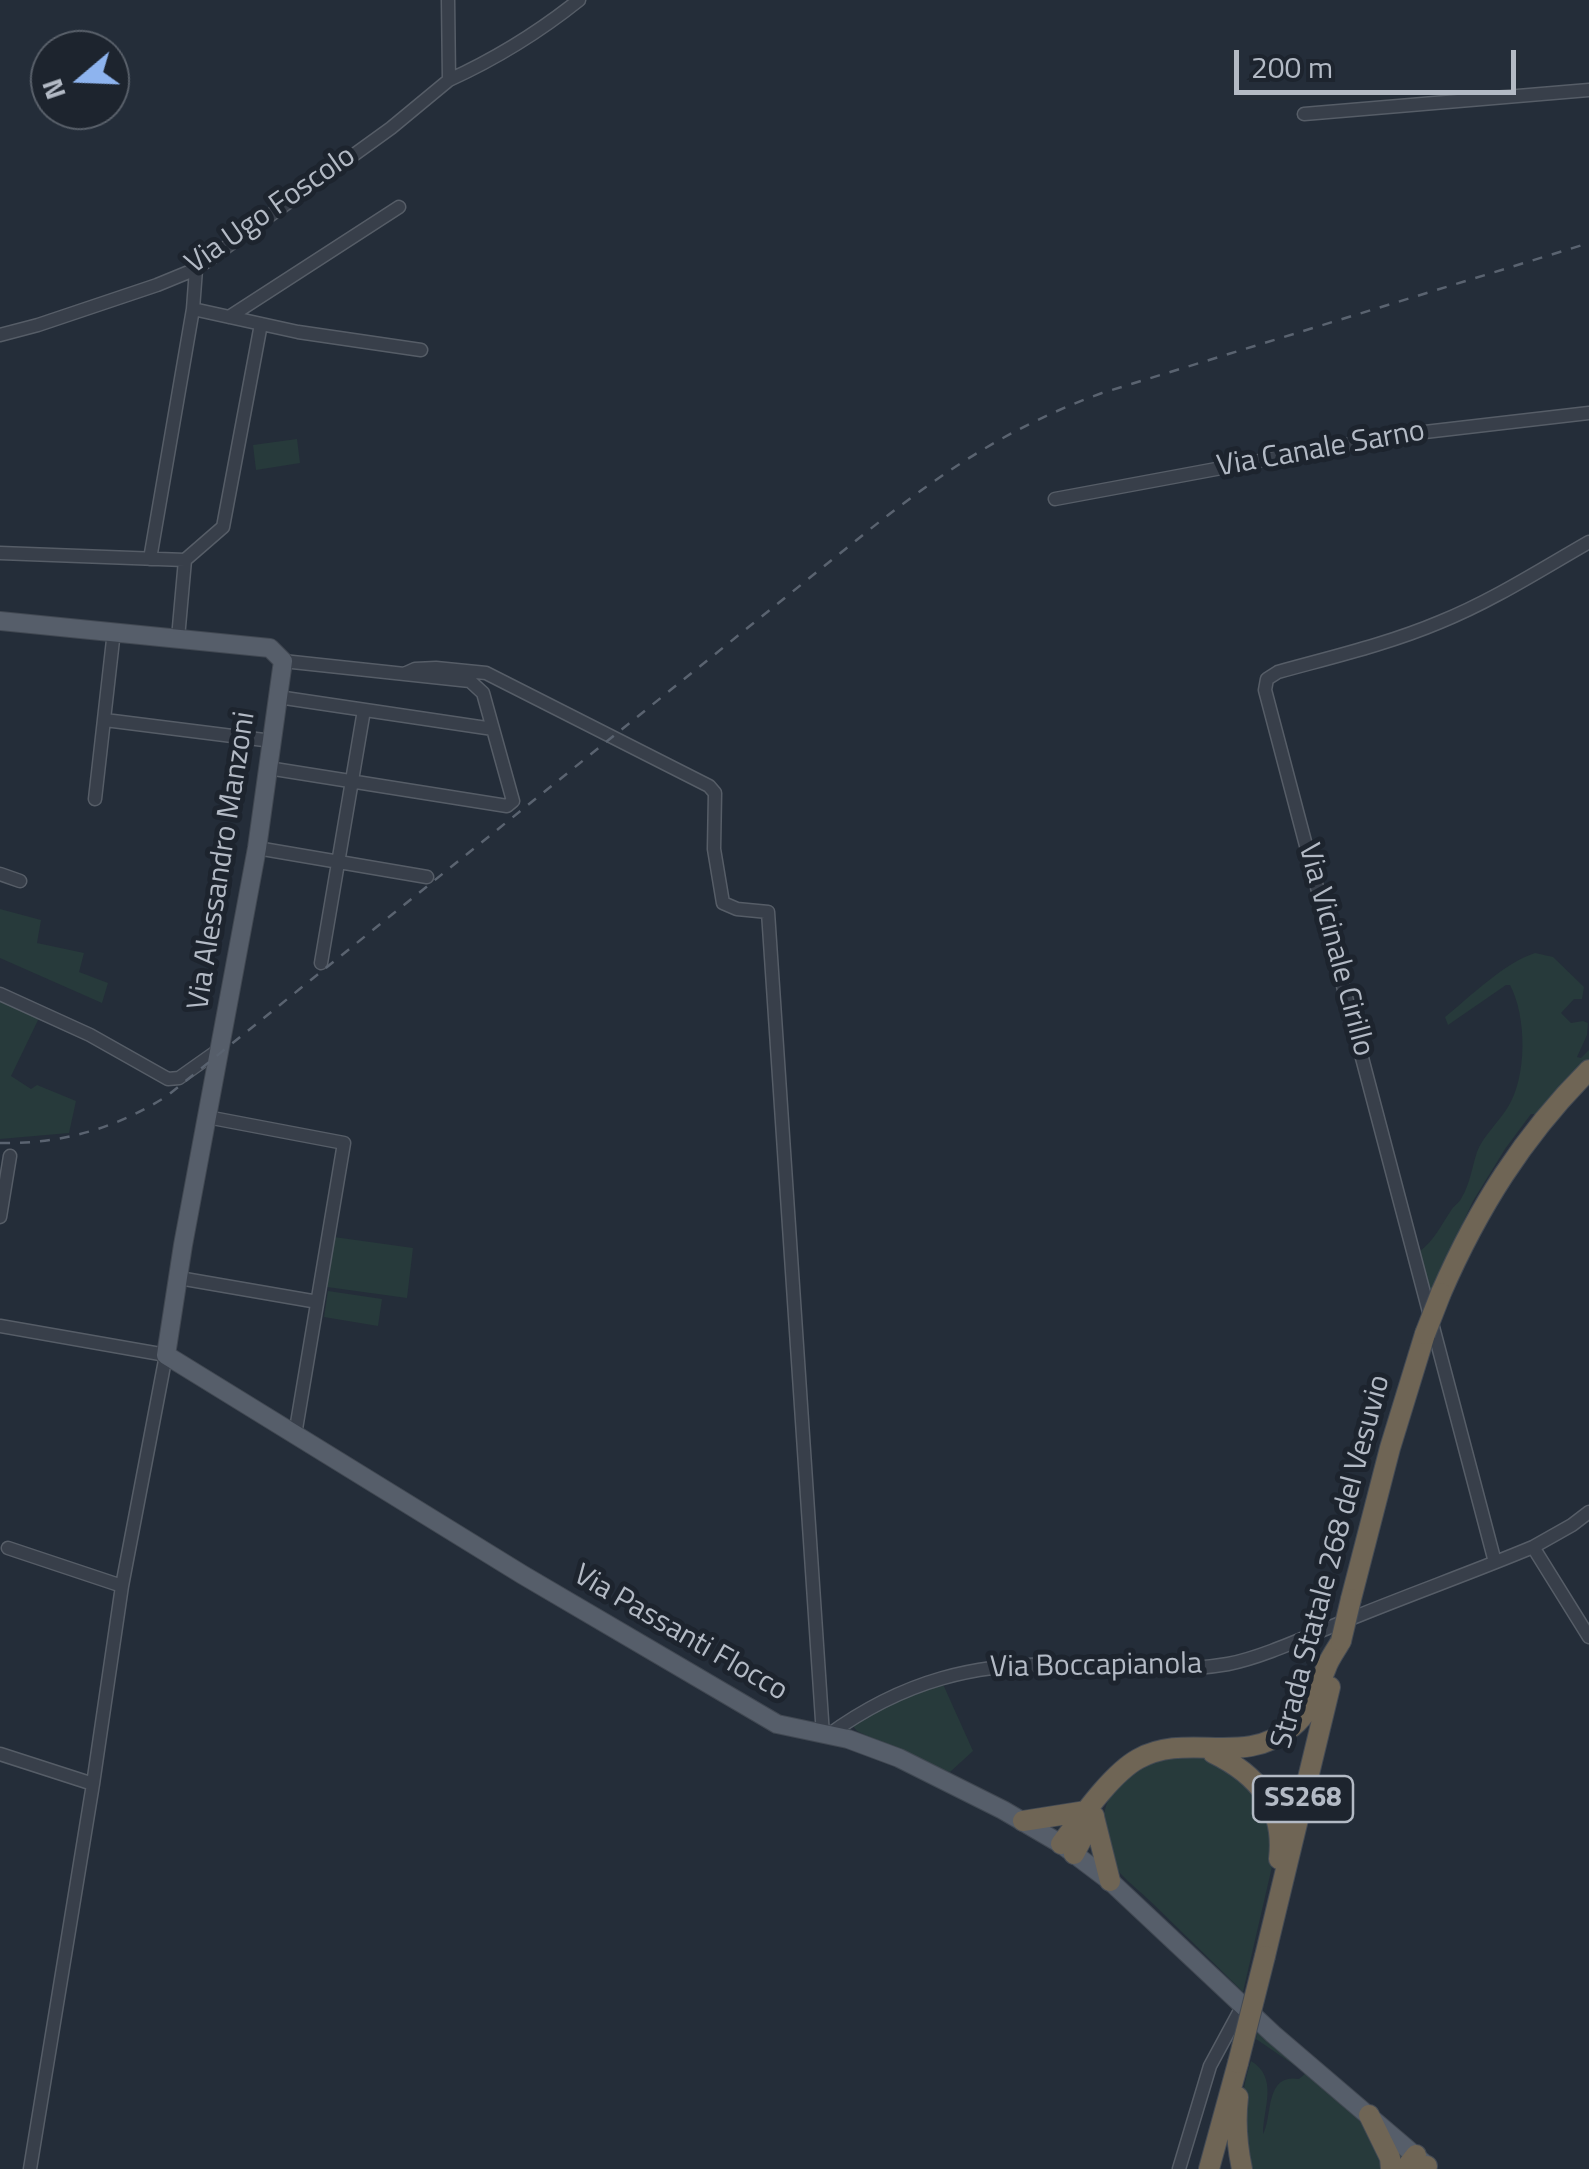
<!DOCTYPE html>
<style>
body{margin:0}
#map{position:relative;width:1589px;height:2169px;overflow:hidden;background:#242d39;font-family:"Titillium Web",sans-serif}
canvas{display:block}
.north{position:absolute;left:30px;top:30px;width:100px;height:100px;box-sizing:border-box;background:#1d242e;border:2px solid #59606a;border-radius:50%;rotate:251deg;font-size:28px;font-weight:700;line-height:40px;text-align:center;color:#b3bac5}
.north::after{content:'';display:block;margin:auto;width:35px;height:45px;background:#8eb4ef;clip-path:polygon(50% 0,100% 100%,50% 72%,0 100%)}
.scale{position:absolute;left:1234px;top:50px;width:282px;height:45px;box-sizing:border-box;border:5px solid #b3bac5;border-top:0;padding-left:12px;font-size:30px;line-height:35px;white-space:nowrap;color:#b3bac5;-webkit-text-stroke:8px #1d242e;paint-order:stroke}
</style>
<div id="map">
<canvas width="1589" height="2169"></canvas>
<div class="north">N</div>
<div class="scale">200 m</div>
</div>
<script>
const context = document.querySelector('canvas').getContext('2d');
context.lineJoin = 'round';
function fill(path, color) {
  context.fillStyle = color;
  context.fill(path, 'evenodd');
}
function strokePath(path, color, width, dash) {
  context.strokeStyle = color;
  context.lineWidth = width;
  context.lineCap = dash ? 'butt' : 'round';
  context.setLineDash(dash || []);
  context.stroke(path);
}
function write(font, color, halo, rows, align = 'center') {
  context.font = font + ' "Titillium Web",sans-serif';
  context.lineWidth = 10;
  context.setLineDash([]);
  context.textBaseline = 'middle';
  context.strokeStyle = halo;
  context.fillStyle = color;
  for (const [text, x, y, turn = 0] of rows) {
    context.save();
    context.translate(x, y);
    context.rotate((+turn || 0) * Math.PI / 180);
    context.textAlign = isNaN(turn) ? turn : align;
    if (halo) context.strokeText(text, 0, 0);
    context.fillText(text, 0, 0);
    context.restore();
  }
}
const green = new Path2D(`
 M297 439 300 463 256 470 253 445Z
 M0 909 41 920 37 943 84 953 79 972 108 983 102 1003 0 958Z
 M1535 953 1553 957 1584 987 1582 999H1574L1561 1013 1571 1023 1583 1021 1588 1023 1587 1035 1577 1057 1581 1058 1589 1050V1059L1536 1114H1531L1505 1149 1473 1201 1430 1294 1419 1252C1435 1240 1441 1225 1452 1209 1455 1205 1460 1202 1462 1197 1470 1184 1472 1167 1477 1152 1483 1136 1499 1122 1508 1107 1527 1077 1527 1017 1510 985H1506L1448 1025 1445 1017C1471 996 1504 963 1535 953Z
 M0 998 39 1018 11 1076 31 1089 37 1085 76 1101 69 1133 0 1139Z
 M334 1237 413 1248 407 1298 327 1287Z
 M328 1291 382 1299 378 1326 324 1317Z
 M942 1682 973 1751 950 1772 927 1765 857 1731 853 1726 854 1723 888 1703Z
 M1175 1754 1218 1759 1266 1803 1274 1858 1243 1992C1212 1961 1180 1930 1149 1900 1138 1889 1118 1875 1112 1861 1087 1803 1120 1768 1175 1754Z
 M1258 2029 1343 2100 1372 2136 1386 2169H1245C1240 2129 1238 2100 1251 2061 1279 2078 1263 2108 1263 2134 1273 2117 1264 2073 1299 2079L1306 2073 1256 2039Z`);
const minor = new Path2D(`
 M449 80C495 59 539 32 579 0
 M1304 114 1589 90
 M193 309 298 332 421 350
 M229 317 399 207
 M0 335 38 325 157 285 196 269 391 128 449 80 448 0
 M1055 499 1399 435 1589 413
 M0 553 185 560 223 527 261 324
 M150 559 193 309 196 269
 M178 638 185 560
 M404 674 415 669 436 668 486 673 709 786 715 793 714 849 723 903 737 909 768 912 823 1735
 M278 697 493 729
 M105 720 272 741
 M268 768 507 806 513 801 483 693 470 681 283 661
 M95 799 114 631
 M257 848 427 877
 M0 874 20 881
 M321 963 364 710
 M0 994 90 1035 168 1079 179 1078 220 1049
 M207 1117 344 1143 295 1435
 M0 1217 10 1156
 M179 1278 312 1301
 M0 1326 166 1355 122 1586 93 1784 30 2169
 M1533 1547 1589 1637
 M8 1548 122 1586
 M1495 1562 1265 690 1267 679 1278 672C1332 657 1388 644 1440 622 1492 601 1540 570 1589 542
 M827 1736C902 1681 977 1661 1069 1665 1122 1667 1176 1673 1228 1664 1265 1657 1314 1633 1350 1619 1411 1594 1473 1572 1533 1547L1572 1525 1589 1512
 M0 1754 93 1784
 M1179 2169 1210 2066 1243 2005`);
const major = new Path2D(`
 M0 621 270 648 283 661 257 848 183 1245 166 1355 523 1575 777 1724 848 1739 899 1758 1003 1810 1061 1844 1110 1881 1273 2034 1425 2164`);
const highway = new Path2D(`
 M1441 1293C1478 1208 1523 1136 1589 1070
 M1351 1599 1390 1448 1425 1334
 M1213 1753C1258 1775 1285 1807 1279 1859
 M1094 1817 1110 1881
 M1023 1821 1086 1811
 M1061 1844C1080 1819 1111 1774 1138 1759 1188 1731 1244 1768 1292 1727 1311 1712 1317 1690 1326 1668 1329 1659 1336 1650 1341 1641
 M1074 1854 1094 1816
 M1265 1956 1330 1687
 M1238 2097C1235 2122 1237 2145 1242 2169
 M1369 2115 1390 2158 1391 2169
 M1209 2169 1238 2063
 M1405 2169 1416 2155
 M1424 2169 1427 2166`);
const rail = new Path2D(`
 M0 1143C61 1144 115 1129 167 1096L869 530C945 470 1011 426 1102 393L1589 243`);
const highwayBridge = new Path2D(`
 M1425 1334 1441 1293
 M1341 1641 1351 1599
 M1238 2063 1265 1956`);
const shields = [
 [1303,1799,100]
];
const shieldNames = [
 ["SS268",1303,1799]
];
const streetNames = [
 ["Via Ugo Foscolo",271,211,-35],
 ["Via Canale Sarno",1321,450,-10],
 ["Via Alessandro Manzoni",223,861,-81],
 ["Via Vicinale Cirillo",1335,950,75],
 ["Strada Statale 268 del Vesuvio",1332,1562,-75],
 ["Via Passanti Flocco",680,1634,30],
 ["Via Boccapianola",1096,1667,-1]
];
fill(green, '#273a3b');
strokePath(minor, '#565d67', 15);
strokePath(major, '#414852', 20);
strokePath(highway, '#434a54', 22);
strokePath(minor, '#383f4a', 12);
strokePath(major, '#565e6a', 18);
strokePath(highway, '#6f6555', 20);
strokePath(rail, '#5a6370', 2.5, [10, 10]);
strokePath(highwayBridge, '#434a54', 22, []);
strokePath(highwayBridge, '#6f6555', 20);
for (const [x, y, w] of shields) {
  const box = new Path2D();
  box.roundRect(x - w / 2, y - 23, w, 46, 8);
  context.fillStyle = '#1d242e';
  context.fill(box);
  strokePath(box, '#b3bac5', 2.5);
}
write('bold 28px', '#b3bac5', null, shieldNames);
write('30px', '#b3bac5', '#1d242e', streetNames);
</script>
